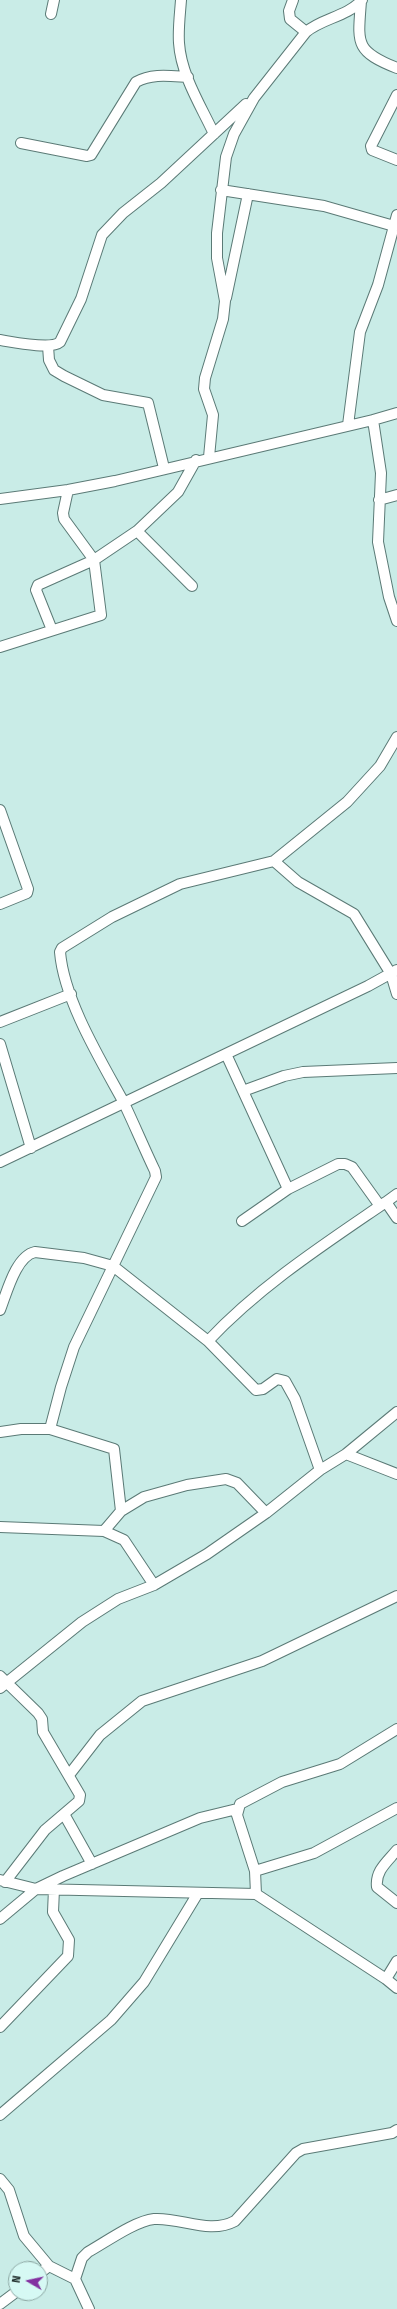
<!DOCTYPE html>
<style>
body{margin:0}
#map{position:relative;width:397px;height:2309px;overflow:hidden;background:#c9ece7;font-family:"Fira Sans",sans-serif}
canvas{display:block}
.north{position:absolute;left:8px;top:2261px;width:40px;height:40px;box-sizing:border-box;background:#d6f9f4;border:1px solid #8ea9a5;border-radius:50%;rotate:279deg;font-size:11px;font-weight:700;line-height:16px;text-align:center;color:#23312f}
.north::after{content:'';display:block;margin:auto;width:14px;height:18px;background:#8331a1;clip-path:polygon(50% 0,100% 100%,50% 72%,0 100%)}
</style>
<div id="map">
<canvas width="397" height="2309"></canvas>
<div class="north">N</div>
</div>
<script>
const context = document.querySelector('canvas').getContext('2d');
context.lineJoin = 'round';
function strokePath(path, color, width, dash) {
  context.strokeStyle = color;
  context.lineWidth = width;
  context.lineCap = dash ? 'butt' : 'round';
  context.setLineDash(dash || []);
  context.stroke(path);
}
const minor = new Path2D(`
 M181 0C180 14 178 29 179 43 181 75 201 106 214 134
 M293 0 289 11 290 19 306 32
 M361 1C358 43 354 51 397 68
 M51 14 54 0
 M397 95 371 146 372 150 397 160
 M21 143 87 156 91 155 136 82C152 73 170 76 188 77
 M221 190 324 206 394 226
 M226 298 248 194
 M0 340C13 342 51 350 60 342L81 299 102 235 123 213 161 183 246 104
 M48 346 49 360 54 370 64 376 103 395 148 403 164 468
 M373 420 397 413
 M348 425 360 332 378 285 397 215
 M209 457 213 415 204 389 205 378 223 319 225 301 217 258V233L226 157 234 134 254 98 306 32C322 18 347 17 362 0
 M0 499 68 490 115 481 373 420 381 473 378 542 389 597 397 621
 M379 500 397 495
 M192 586 137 531 178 492 196 460
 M52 630 36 590 38 585 94 560 137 531
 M0 647 101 615 94 560 64 519 63 513 68 490
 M0 810 28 889 27 893 0 904
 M274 861 298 882 354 914 391 974 397 994
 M0 1022 71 994
 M0 1044 31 1148
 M226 1054 288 1189
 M243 1091 284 1076 303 1072 397 1068
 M0 1162 368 986 397 970
 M386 1202 397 1194
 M242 1221 288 1189 338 1164H345L352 1167 380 1206 386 1202 397 1218
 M0 1310C7 1292 16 1256 35 1252L84 1258 113 1266 208 1341 256 1390 263 1389 277 1379 285 1381 295 1399 320 1470
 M208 1341C259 1287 320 1247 380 1206
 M50 1429 61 1387 74 1347 156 1177 155 1171C144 1148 134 1124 123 1101 100 1059 64 1000 60 952L62 948 112 917 180 884 274 861 347 802 380 766 397 737
 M0 1432 21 1429H50L114 1449 121 1511
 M346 1454 397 1474
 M0 1527 104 1531 124 1540 154 1585
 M104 1531 121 1511 144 1497 187 1485 226 1479 237 1483 266 1513
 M0 1676 38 1713 42 1719 43 1732 80 1795 79 1801 45 1830 5 1882
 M0 1688 82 1622 118 1599 154 1585 207 1554 266 1513 320 1470 346 1454 397 1412
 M69 1775 100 1735 142 1701 262 1661 397 1596
 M64 1814 92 1864
 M397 1850C387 1862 375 1871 377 1887L397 1903
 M255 1871 314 1853 397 1808
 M0 1880 36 1889 256 1894 386 1979 397 1988
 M256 1894 255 1871 237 1815 240 1804 282 1782 340 1764 397 1729
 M0 1919 36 1889 63 1876 200 1818 237 1809
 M386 1979 397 1961
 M0 2027 68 1956 69 1940 53 1912 54 1889
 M0 2115 111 2020 144 1982 198 1893
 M0 2179 9 2190 24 2236 49 2266 75 2279 89 2309
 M40 2273 49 2266
 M75 2279 82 2258 88 2252C106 2242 135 2221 154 2219 181 2217 209 2235 235 2221L296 2153 303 2149 392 2133 397 2130
 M0 2304 16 2292`);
strokePath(minor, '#5b7a76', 12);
strokePath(minor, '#fff', 10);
</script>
